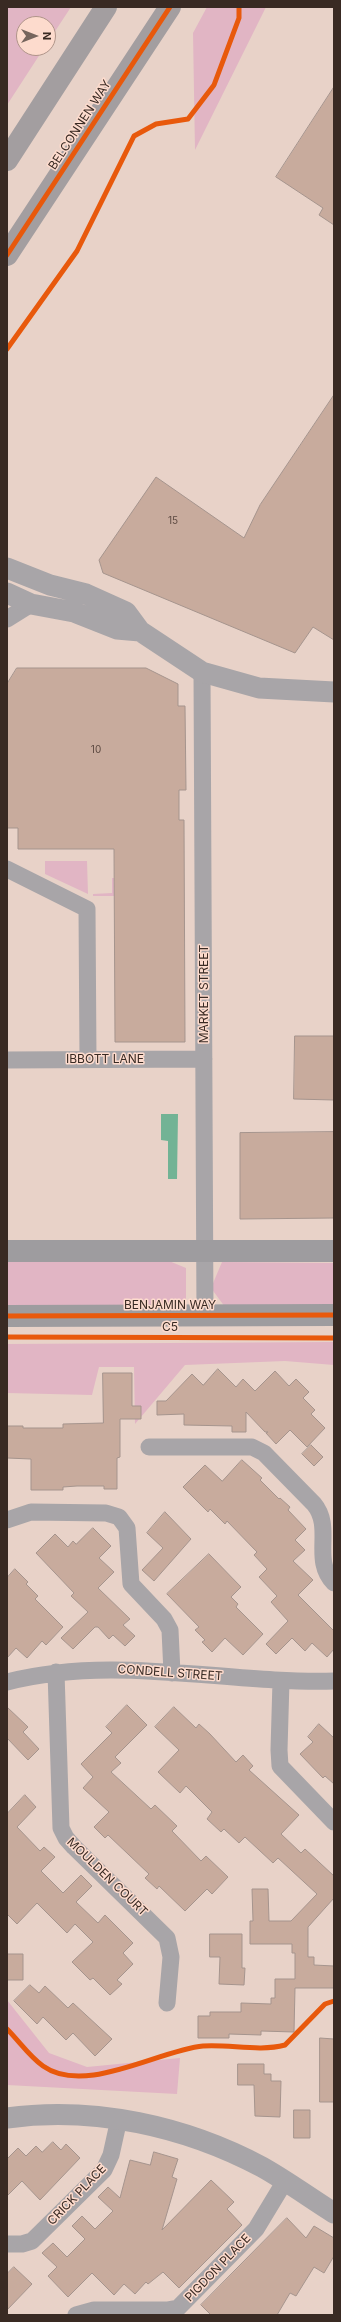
<!DOCTYPE html>
<style>
body{margin:0}
#map{position:relative;width:341px;height:2322px;overflow:hidden;background:#e8d2c8;font-family:Inter,sans-serif}
canvas{display:block}
.frame{position:absolute;inset:0;border:8px solid #392a23;pointer-events:none}
.north{position:absolute;left:16px;top:16px;width:40px;height:40px;box-sizing:border-box;background:#fddbcd;border:1px solid #af9489;border-radius:50%;rotate:90deg;font-size:11px;font-weight:700;line-height:16px;text-align:center;color:#392a23}
.north::after{content:'';display:block;margin:auto;width:14px;height:18px;background:#76655d;clip-path:polygon(50% 0,100% 100%,50% 72%,0 100%)}
</style>
<div id="map">
<canvas width="341" height="2322"></canvas>
<div class="frame"></div>
<div class="north">N</div>
</div>
<script>
const context = document.querySelector('canvas').getContext('2d');
context.lineJoin = 'round';
function fill(path, color) {
  context.fillStyle = color;
  context.fill(path, 'evenodd');
}
function strokePath(path, color, width, dash) {
  context.strokeStyle = color;
  context.lineWidth = width;
  context.lineCap = dash ? 'butt' : 'round';
  context.setLineDash(dash || []);
  context.stroke(path);
}
function write(font, color, halo, rows, align = 'center') {
  context.font = font + ' Inter,sans-serif';
  context.lineWidth = 3;
  context.setLineDash([]);
  context.textBaseline = 'middle';
  context.strokeStyle = halo;
  context.fillStyle = color;
  for (const [text, x, y, turn = 0] of rows) {
    context.save();
    context.translate(x, y);
    context.rotate((+turn || 0) * Math.PI / 180);
    context.textAlign = isNaN(turn) ? turn : align;
    if (halo) context.strokeText(text, 0, 0);
    context.fillText(text, 0, 0);
    context.restore();
  }
}
const green = new Path2D(`
 M7 7H71L48 42V24H24V48H44L7 105Z
 M207 7H266L195 150 193 33Z
 M45 861H87L88 894 45 874Z
 M112 878H114V896H93V894L112 893Z
 M7 1261H169L186 1268V1302L173 1306 7 1305Z
 M222 1262 334 1263V1307H225L211 1288Z
 M334 1342V1365L285 1361 185 1365 135 1424 134 1367H99L92 1395 7 1393V1344Z
 M7 2000 49 2053 87 2067 180 2058 177 2094 7 2085Z`);
const water = new Path2D(`
 M161 1114H178L177 1179H168V1141L161 1140Z`);
const building = new Path2D(`
 M334 87V225L319 215 323 208 276 177Z
 M334 395V640L313 627 295 653 103 573 99 560 156 477 244 538 260 505Z
 M17 668H146L178 684V706H185L186 790H179V820H184L185 1042H115L114 849H18V828H7V684Z
 M295 1036H334V1100L294 1099Z
 M334 1132V1218L240 1219V1133Z
 M218 1369 236 1387 243 1379 255 1391 275 1371 289 1386 296 1379 309 1392 303 1398 315 1410 311 1414 325 1428 307 1447 290 1430 276 1444 266 1433 268 1432H265L246 1412V1432H232V1426L184 1425V1414L157 1415V1401H166L192 1374 203 1385Z
 M103 1373H132V1406H141V1419H120V1457L117 1458V1489H104V1486H77L63 1487V1490H31V1459L7 1458V1426H23V1428H63V1424L103 1423Z
 M311 1445 323 1457 314 1466 302 1454Z
 M242 1460 262 1478 260 1480 279 1499 280 1498 290 1507 288 1510 306 1529 295 1540 305 1550 293 1561 313 1580 298 1595 334 1631V1649L327 1657 312 1643 305 1651 292 1638 276 1654 266 1644 288 1621 271 1602 277 1596 259 1577 267 1569 254 1555 257 1552 227 1521 225 1524 210 1509 208 1512 183 1487 205 1465 222 1481Z
 M165 1512 191 1539 154 1581 142 1570 163 1548 147 1533Z
 M93 1528 111 1546 99 1558 114 1572 98 1588 130 1619 123 1625 135 1636 125 1646 113 1635 109 1639 98 1627H95L73 1649 61 1638 88 1612 71 1596 74 1593 36 1553 55 1534 68 1547 73 1541 76 1544Z
 M209 1554 241 1587 231 1597 238 1604 236 1607 263 1634 243 1655 225 1638 212 1652 202 1642 205 1640 195 1630 199 1627 167 1594Z
 M15 1569 28 1582 26 1584 38 1596 35 1599 63 1627 46 1645 42 1641 27 1658 16 1648 7 1658V1578Z
 M127 1705 147 1725 115 1757 121 1763 111 1772 151 1809 155 1805 177 1826 172 1831 201 1861 206 1856 228 1877 212 1894 207 1889 185 1911 159 1886 157 1889 145 1878 149 1874 108 1835 105 1838 94 1827 109 1812 83 1788 93 1777 81 1764 112 1733 106 1727Z
 M7 1707 28 1727 23 1732 39 1749 28 1760 7 1738Z
 M174 1707 196 1728 199 1724 210 1734 236 1762 243 1755 253 1766 249 1770 299 1815 281 1834 301 1853 305 1849 334 1876V1898L308 1927V1957H314V1965L334 1966V1988H295L294 2032 261 2031V2035L229 2034V2038H198V2016H210V2012H241V2003L271 2004V1998H275V1979H295V1953H292V1944H250V1921H253L252 1889H268L269 1921H291L317 1894 278 1858 273 1863 245 1837 239 1843 224 1829 221 1832 207 1819 212 1812 186 1786 180 1793 158 1772 179 1750 155 1727Z
 M319 1724 334 1738V1784L325 1776 323 1778 300 1754 313 1742 308 1737Z
 M25 1795 36 1807 17 1827 40 1851 44 1847 55 1857 41 1871 63 1893 81 1875 92 1886 76 1902 98 1923 105 1915 133 1943 123 1953 133 1964 117 1980 122 1984 110 1995 93 1978 90 1980 72 1962 93 1942 75 1924 67 1933 37 1903 17 1924 7 1914V1814Z
 M210 1934H242V1968H245L244 1985 219 1984 220 1957H210Z
 M7 1954H23V1980H7Z
 M30 1985 39 1993 45 1986 68 2008 73 2003 112 2039 95 2056 73 2033 66 2040 43 2017 37 2024 14 2001Z
 M320 2038 334 2039V2102H320Z
 M238 2064H264V2074H271V2081H281L280 2117 255 2116 254 2085H238Z
 M294 2110H310V2138H294Z
 M53 2142 61 2150 66 2144 80 2158 40 2200 22 2181 7 2196V2159L18 2148 26 2156 36 2146 42 2152Z
 M154 2152 178 2159 172 2177 177 2179 162 2230 211 2180 234 2202 227 2209 242 2225 179 2288 163 2272 148 2284 146 2282 135 2294 124 2284 114 2295 92 2273 68 2297 48 2276 57 2267 42 2253 53 2243 67 2257 85 2239 72 2226 82 2216 95 2229 113 2211 98 2197 108 2187 120 2198 130 2160 150 2165Z
 M287 2218 306 2238 314 2226 334 2238V2256L324 2273 314 2267 296 2296 290 2293 277 2315H211L201 2305Z
 M14 2267 32 2284 7 2310V2274Z`);
const minor = new Path2D(`
 M7 619 31 604
 M202 672 205 1315
 M7 869 87 909 88 1059
 M7 1060 204 1059
 M149 1447H252L264 1453 314 1504C334 1528 311 1560 334 1583
 M7 1520 31 1512 106 1513 119 1517 127 1528 131 1584 164 1619 170 1630 172 1673
 M56 1672 61 1828 66 1838 74 1847 167 1938 171 1957 167 2003
 M281 1681 279 1750 280 1766 334 1822
 M7 1682C115 1654 225 1684 334 1681
 M7 2244H22L32 2241 104 2170 111 2155 119 2119
 M76 2315 94 2310H167L178 2308 256 2229 285 2181`);
const tertiary = new Path2D(`
 M7 568 50 585 86 594 126 612 140 631 202 672 259 688 334 692
 M7 593 31 604 74 612 117 629 140 631
 M7 2118C94 2106 185 2126 262 2167 287 2181 310 2198 334 2213`);
const secondary = new Path2D(`
 M7 1251H334
 M7 1316 334 1315`);
const primary = new Path2D(`
 M7 160 106 7
 M7 255 170 7`);
const cycleway = new Path2D(`
 M7 255 170 7
 M7 349 77 251 134 136 156 124 188 119 214 85 239 18V7
 M7 1316 334 1315
 M7 1337 334 1338
 M7 2029C19 2041 30 2057 43 2066 85 2096 159 2050 203 2046 230 2044 259 2052 285 2045L325 2004 334 2001`);
const numberNames = [
 ["15",173,521],
 ["10",96,750]
];
const streetNames = [
 ["BELCONNEN WAY",80,125,-57],
 ["MARKET STREET",204,994,-90],
 ["IBBOTT LANE",105,1059],
 ["BENJAMIN WAY",170,1305],
 ["C5",170,1327],
 ["CONDELL STREET",170,1673,4],
 ["MOULDEN COURT",107,1877,44],
 ["CRICK PLACE",77,2195,-46],
 ["PIGDON PLACE",218,2268,-46]
];
fill(green, '#e1b5c4');
fill(water, '#72b395');
fill(building, '#c8ab9d');
strokePath(building, '#a5948d', 1);
strokePath(minor, '#a8a5a8', 17);
strokePath(tertiary, '#a8a5a8', 21);
strokePath(secondary, '#9e9c9f', 22);
strokePath(primary, '#a39ea0', 22);
strokePath(cycleway, '#e8590c', 5);
write('10px', '#5d4a42', null, numberNames);
write('12px', '#392a23', '#fddbcd', streetNames);
</script>
